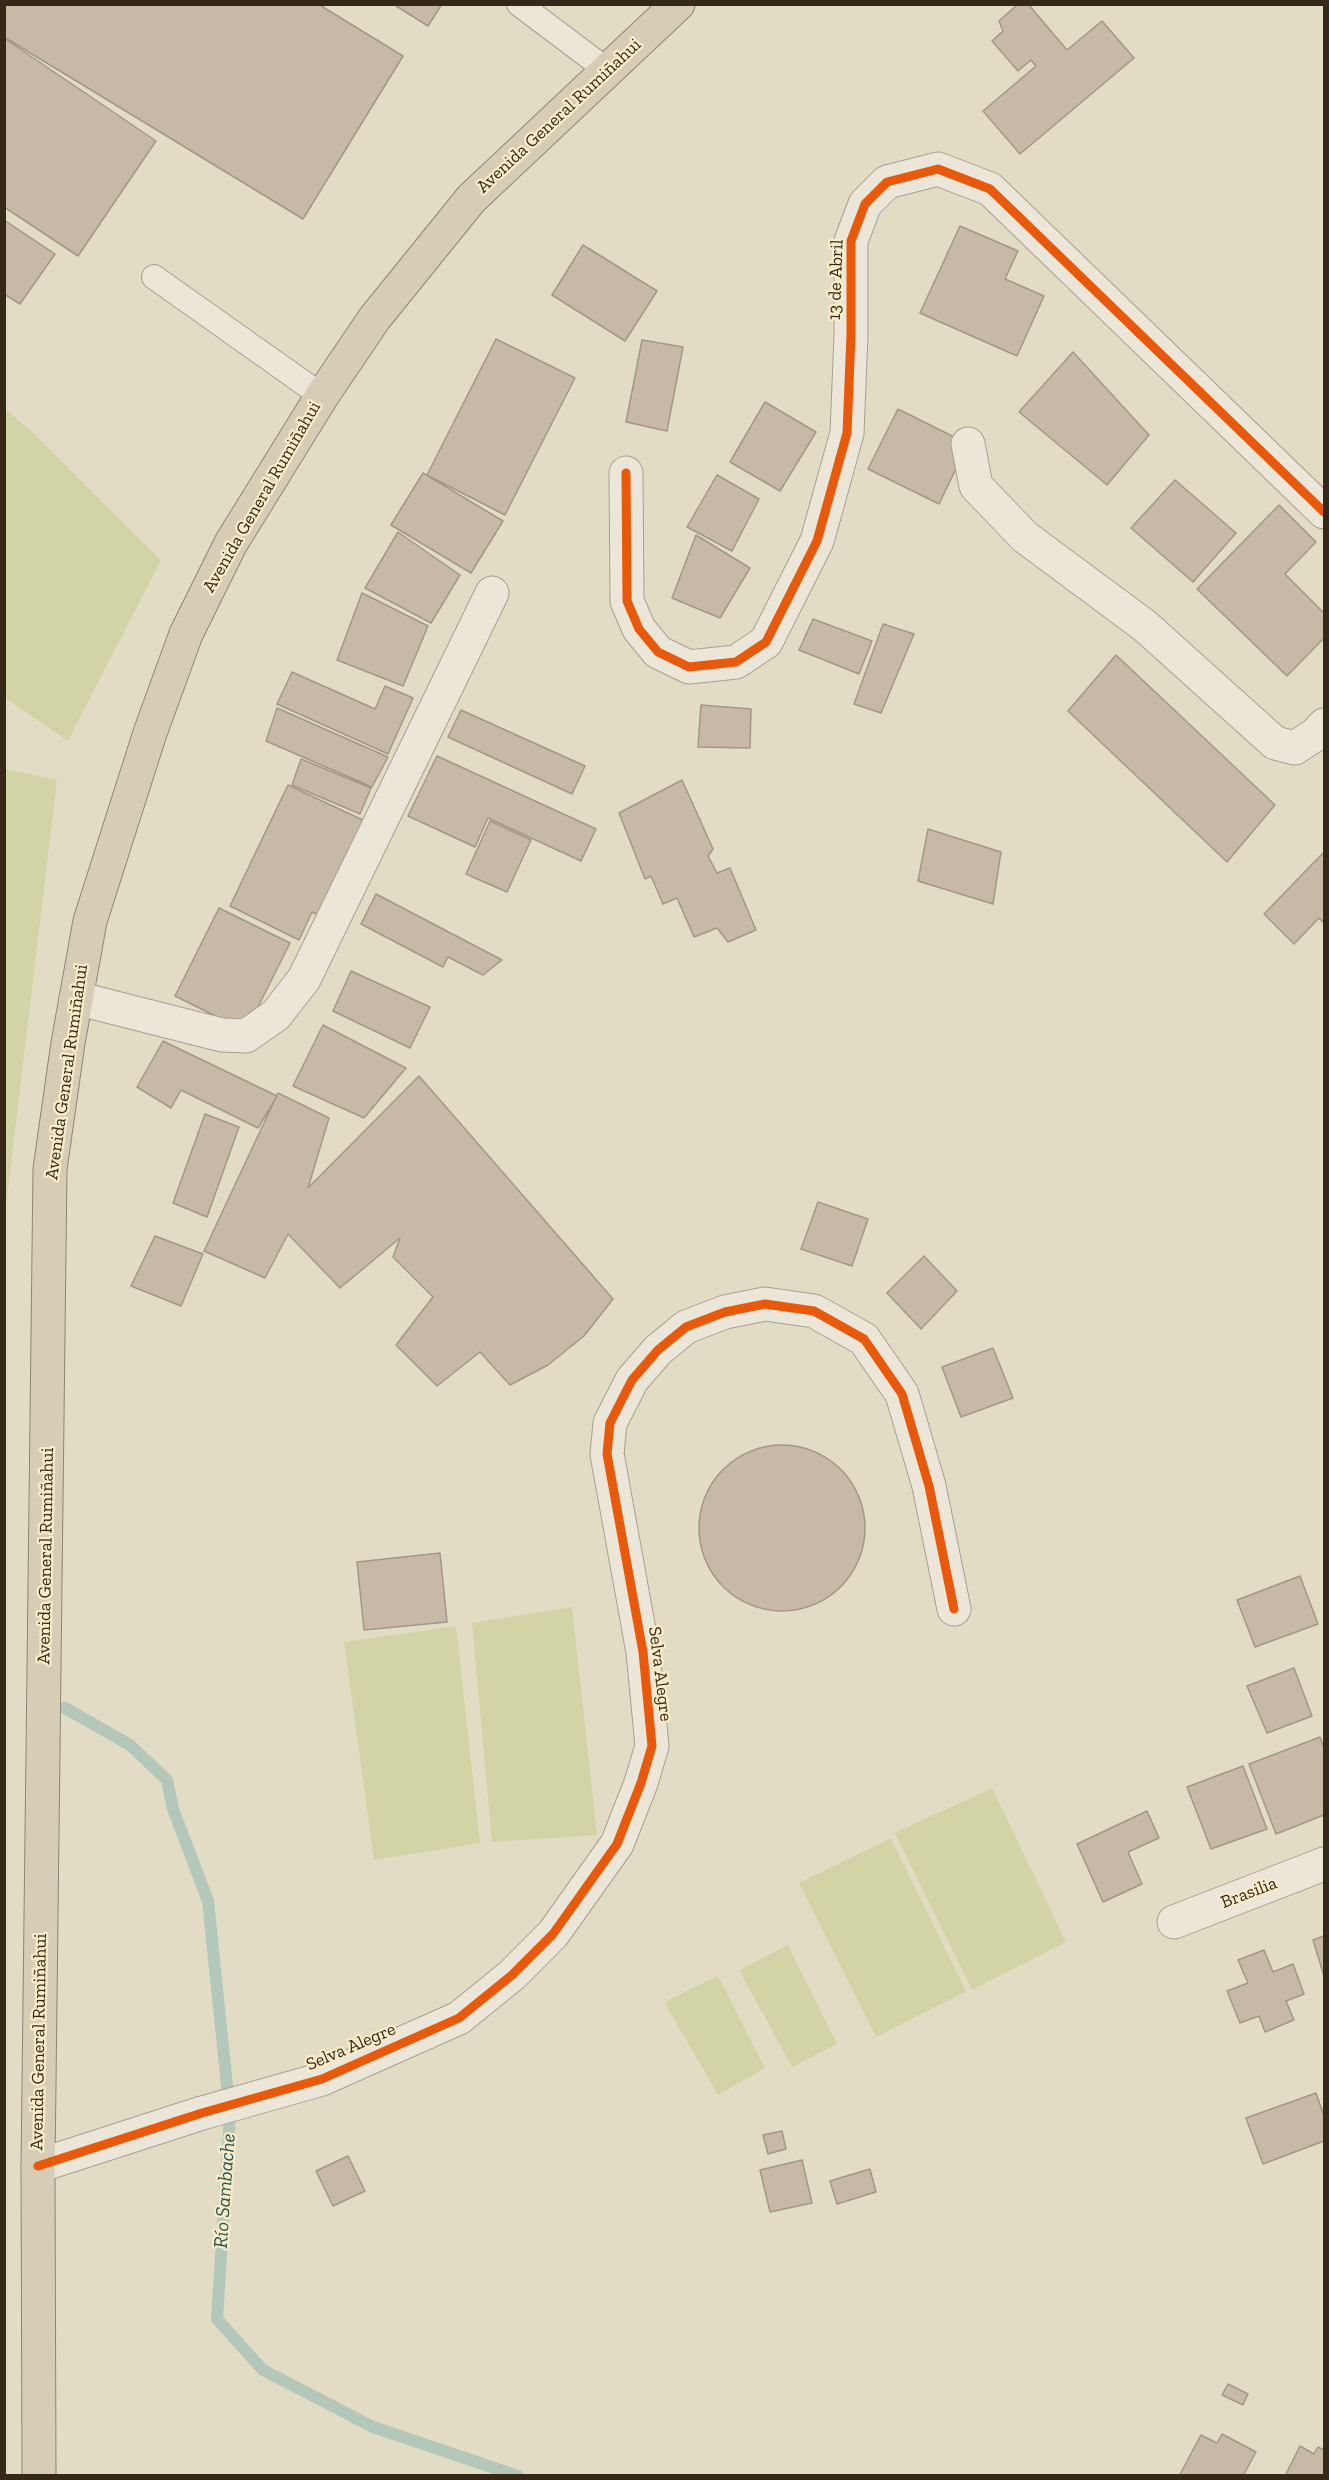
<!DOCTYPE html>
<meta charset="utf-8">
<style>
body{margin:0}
#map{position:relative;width:1329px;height:2480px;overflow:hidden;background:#e3dcc5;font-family:"Zilla Slab",serif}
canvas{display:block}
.frame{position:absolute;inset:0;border:6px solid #352819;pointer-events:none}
</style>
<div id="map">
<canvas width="1329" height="2480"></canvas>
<div class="frame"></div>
</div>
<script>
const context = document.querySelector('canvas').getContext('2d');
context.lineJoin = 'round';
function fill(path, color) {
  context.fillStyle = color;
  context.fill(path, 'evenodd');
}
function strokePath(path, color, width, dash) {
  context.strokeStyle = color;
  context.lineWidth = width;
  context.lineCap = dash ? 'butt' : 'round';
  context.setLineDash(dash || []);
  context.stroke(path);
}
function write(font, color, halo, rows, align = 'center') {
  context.font = font + ' "Zilla Slab",serif';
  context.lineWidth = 4.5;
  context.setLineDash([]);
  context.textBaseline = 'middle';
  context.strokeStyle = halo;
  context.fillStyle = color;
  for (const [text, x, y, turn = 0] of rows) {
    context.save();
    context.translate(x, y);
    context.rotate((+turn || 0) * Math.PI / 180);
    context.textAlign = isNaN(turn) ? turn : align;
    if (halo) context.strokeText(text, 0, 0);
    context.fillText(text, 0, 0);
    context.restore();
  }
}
const green = new Path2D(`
 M4 408 30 430 161 560 68 741 5 698Z
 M5 769 57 780 5 1214 4 769Z
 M572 1607 597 1835 492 1842 472 1623Z
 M456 1626 480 1843 374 1860 344 1642Z
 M992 1788 1066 1942 972 1990 895 1833Z
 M891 1838 966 1991 876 2037 799 1883Z
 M788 1945 837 2044 792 2067 739 1970Z
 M718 1976 765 2068 718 2095 664 2002Z`);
const stream = new Path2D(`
 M65 1708 130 1745 167 1780 173 1809 208 1901 230 2115 217 2319 263 2370 373 2427 518 2476`);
const building = new Path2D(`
 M4 4H318L403 56 303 219 4 37Z
 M393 4H442L428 26Z
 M1018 4H1028L1067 50 1102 21 1134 58 1020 154 983 111 1036 66 1031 60 1018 71 992 41 1003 31 999 21Z
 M4 38 156 141 78 256 4 207Z
 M4 220 55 254 20 304 4 294Z
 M960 226 1018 251 1005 279 1044 296 1017 356 920 313Z
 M583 245 657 291 625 341 552 295Z
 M496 339 575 378 505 515 427 475Z
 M642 340 683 347 667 431 626 422Z
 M1073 352 1149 435 1107 485 1019 412Z
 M765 402 816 432 780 491 730 462Z
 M898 409 968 444 939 504 868 469Z
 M423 473 503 521 471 573 391 525Z
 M717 475 759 499 732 551 687 527Z
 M1175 480 1236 533 1193 582 1131 528Z
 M1279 505 1316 542 1285 574 1324 613V638L1287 676 1197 589Z
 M398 532 460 575 431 623 365 588Z
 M696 535 750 568 720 618 672 598Z
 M362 593 428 626 403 686 337 660Z
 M813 619 872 641 859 674 799 650Z
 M883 624 914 634 881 713 854 704Z
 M1116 655 1275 805 1227 862 1068 711Z
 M292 672 375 709 385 686 413 698 388 754 277 704Z
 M701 705 751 709 750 748 698 747Z
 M277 708 388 757 372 787 266 741Z
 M461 710 585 766 572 794 448 737Z
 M437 756 596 829 581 861 488 818 475 847 408 816Z
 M301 759 371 788 360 814 292 785Z
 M682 780 713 849 708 856 717 873 730 868 756 930 728 942 717 928 694 937 677 898 663 904 651 876 645 879 619 813Z
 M288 785 367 822 322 917 312 912 299 940 230 906Z
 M490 821 531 840 507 892 466 874Z
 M928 829 1001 852 993 904 918 881Z
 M1324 852V923L1319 918 1294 944 1264 914Z
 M376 894 502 960 483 975 448 957 443 967 361 924Z
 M219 908 290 943 246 1031 175 996Z
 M351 971 430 1007 410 1048 333 1011Z
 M323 1025 406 1068 364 1118 293 1086Z
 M163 1041 277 1096 258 1128 181 1090 171 1108 137 1087Z
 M419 1076 613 1299 584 1336 548 1365 510 1385 480 1352 437 1386 396 1345 433 1297 393 1257 400 1238 340 1288 288 1234 265 1278 204 1251 278 1093 329 1118 308 1188Z
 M205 1114 239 1127 207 1217 173 1203Z
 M818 1202 868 1219 852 1266 801 1249Z
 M155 1236 203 1254 181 1306 131 1286Z
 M924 1256 957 1291 921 1329 887 1293Z
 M993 1348 1013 1398 961 1417 942 1367Z
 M699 1528a83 83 0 1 1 166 0a83 83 0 1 1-166 0Z
 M440 1553 447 1622 364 1630 357 1562Z
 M1300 1576 1318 1624 1255 1647 1237 1600Z
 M1294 1668 1312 1716 1267 1733 1247 1686Z
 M1320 1737 1324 1748V1815L1276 1834 1249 1764Z
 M1243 1766 1267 1829 1211 1849 1187 1787Z
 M1147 1811 1159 1838 1128 1852 1142 1884 1103 1902 1077 1844Z
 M1324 1936V1976L1313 1940Z
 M1264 1950 1273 1972 1293 1964 1304 1994 1286 2001 1294 2020 1265 2032 1259 2016 1240 2023 1227 1991 1248 1983 1238 1960Z
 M1316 2093 1324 2116V2141L1263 2164 1246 2118Z
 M782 2131 786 2149 768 2154 763 2135Z
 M348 2156 365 2191 333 2206 316 2171Z
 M802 2160 812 2203 770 2212 760 2170Z
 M870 2169 876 2192 837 2204 830 2181Z
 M1228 2384 1248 2394 1243 2405 1222 2395Z
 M1222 2434 1256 2452 1243 2476H1179L1201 2435 1217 2443Z
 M1300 2446 1314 2454 1318 2447 1324 2450V2476H1285Z`);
const lane = new Path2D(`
 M519 4 608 71
 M154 277 322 396`);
const street = new Path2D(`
 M968 444 976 486 1025 537 1145 626 1275 743 1295 748 1316 734 1324 725
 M626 473 627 601 639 629 658 652 689 667 736 662 766 642 817 541 847 433 851 335V241L865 204 887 182 938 169 990 189 1324 512
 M76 998 222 1035 246 1036 276 1015 304 979 492 593
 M1174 1922 1324 1864
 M38 2166 202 2113 322 2079 459 2018 512 1975 553 1934 617 1844 641 1783 652 1746 643 1652 607 1454 610 1423 632 1380 658 1350 686 1327 725 1312 765 1304 814 1311 864 1339 902 1394 929 1486 954 1609`);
const highway = new Path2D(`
 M39 2476 38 2166 50 1169 68 1043 90 921 150 733 186 634 231 543 322 396 374 319 471 199 678 4`);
const cycleway = new Path2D(`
 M626 473 627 601 639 629 658 652 689 667 736 662 766 642 817 541 847 433 851 335V241L865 204 887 182 938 169 990 189 1324 512
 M38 2166 202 2113 322 2079 459 2018 512 1975 553 1934 617 1844 641 1783 652 1746 643 1652 607 1454 610 1423 632 1380 658 1350 686 1327 725 1312 765 1304 814 1311 864 1339 902 1394 929 1486 954 1609`);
const streetNames = [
 ["Avenida General Rumiñahui",559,116,-43],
 ["13 de Abril",836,280,-88],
 ["Avenida General Rumiñahui",262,497,-60],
 ["Avenida General Rumiñahui",67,1072,-82],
 ["Avenida General Rumiñahui",46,1556,-89],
 ["Selva Alegre",660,1674,83],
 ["Brasilia",1249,1893,-21],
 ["Avenida General Rumiñahui",39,2042,-89],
 ["Selva Alegre",351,2047,-23]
];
const waterNames = [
 ["Río Sambache",225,2191,-86]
];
fill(green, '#d2d4a6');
strokePath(stream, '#b3c8bb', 12);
fill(building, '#c8b9a6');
strokePath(building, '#a39785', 1.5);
strokePath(lane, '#a7a090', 26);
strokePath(street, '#a7a090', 35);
strokePath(highway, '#8d8576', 35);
strokePath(lane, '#ebe6d8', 24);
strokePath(street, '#ebe6d8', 33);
strokePath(highway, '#d7ccb6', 33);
strokePath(cycleway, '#e8590c', 9);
write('18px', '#352819', '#f8ecc8', streetNames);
write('italic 20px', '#275655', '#f8ecc8', waterNames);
</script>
